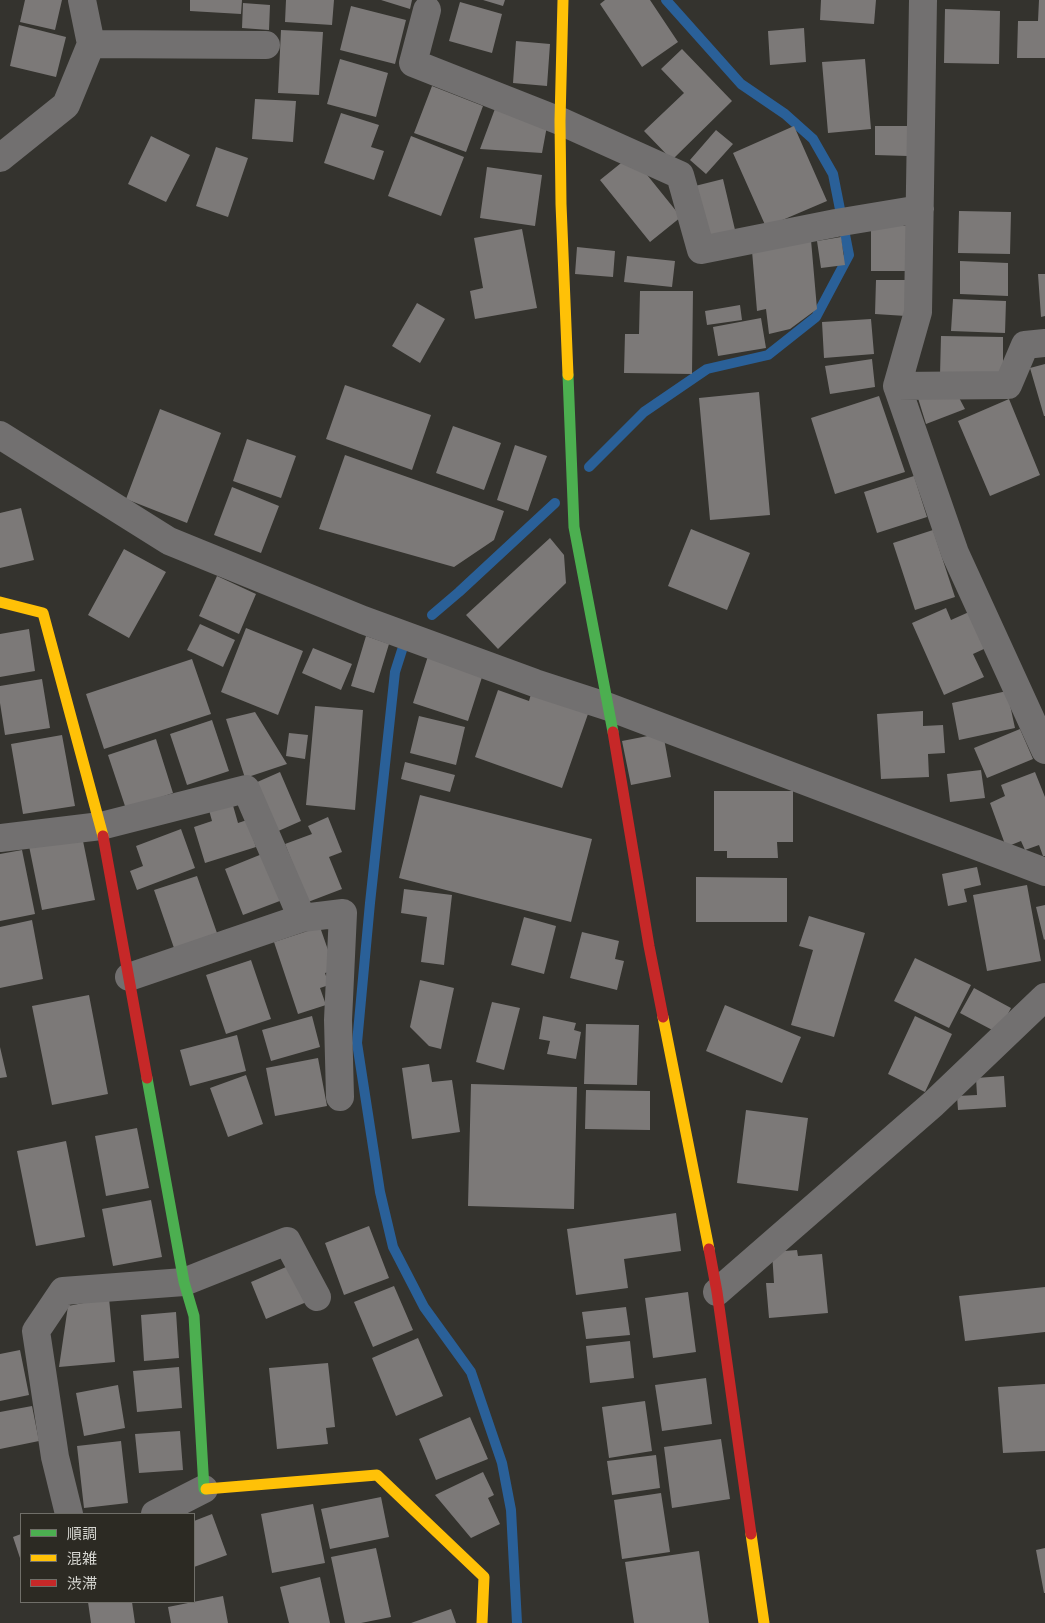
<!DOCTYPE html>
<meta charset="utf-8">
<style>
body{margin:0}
#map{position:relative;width:1045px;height:1623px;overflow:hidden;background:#34332e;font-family:"Roboto Serif","Noto Sans JP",serif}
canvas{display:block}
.legend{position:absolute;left:20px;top:1513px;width:175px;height:90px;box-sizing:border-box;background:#2c2a23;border:1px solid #706f69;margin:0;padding:6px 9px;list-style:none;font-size:15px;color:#d7d7d2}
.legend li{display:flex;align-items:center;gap:10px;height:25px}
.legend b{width:25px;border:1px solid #706f69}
</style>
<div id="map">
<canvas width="1045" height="1623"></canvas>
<ul class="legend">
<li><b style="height:6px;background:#4caf50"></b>順調</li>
<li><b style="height:6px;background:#ffc107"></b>混雑</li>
<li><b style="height:6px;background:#c62828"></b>渋滞</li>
</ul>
</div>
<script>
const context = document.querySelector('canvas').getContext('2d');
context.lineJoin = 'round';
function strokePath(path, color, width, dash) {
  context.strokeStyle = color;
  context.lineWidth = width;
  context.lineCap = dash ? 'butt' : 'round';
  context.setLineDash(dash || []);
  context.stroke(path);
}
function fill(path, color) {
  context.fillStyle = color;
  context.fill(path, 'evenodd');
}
const stream = new Path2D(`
 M589 467 644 412 707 369 768 355 816 317 849 255 833 174 813 139 785 114 741 84 666 0
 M432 615 459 592 555 503
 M402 650 395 672 370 903 357 1043 380 1192 393 1247 424 1307 471 1372 502 1463 511 1510 517 1623`);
const building = new Path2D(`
 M25 0H62L55 30 20 22Z
 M190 0H242L241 14 190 11Z
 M286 0H334L332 25 285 22Z
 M381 0H412L410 9Z
 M483 0H505L503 6Z
 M605 0H650L678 42 642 67 600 4Z
 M821 0H876L874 24 820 20Z
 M1039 0H1045V58H1017L1018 21H1038Z
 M460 2 502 14 492 53 449 41Z
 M243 3 270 5 269 30 242 28Z
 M351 6 406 20 395 64 340 50Z
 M945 9 1000 11 999 64 944 63Z
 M19 25 66 37 56 77 10 66Z
 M804 28 806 62 770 65 768 31Z
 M281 30 323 32 319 95 278 93Z
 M516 41 550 44 547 86 513 83Z
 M682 49 732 101 672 160 644 131 684 93 661 69Z
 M340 59 388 73 376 117 327 104Z
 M865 59 871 129 828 133 822 62Z
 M432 86 483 106 466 152 414 133Z
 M255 99 296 101 293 142 252 139Z
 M496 106 547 126 542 153 480 149Z
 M341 113 379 125 371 147 384 151 374 180 324 163Z
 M794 126 827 201 766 227 733 153Z
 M875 126H908V156L875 155Z
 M716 130 733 144 706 174 690 160Z
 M151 136 190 155 166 202 128 184Z
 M411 136 464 157 441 216 388 196Z
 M216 147 248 158 228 217 196 206Z
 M631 155 681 217 650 242 600 180Z
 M487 167 542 175 535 226 480 218Z
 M723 179 736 234 706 241 691 187Z
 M959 211 1011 212 1010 254 958 253Z
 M871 226H909V271H871Z
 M522 229 537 308 475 319 470 291 483 288 474 238Z
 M841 237 845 265 821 268 817 241Z
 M811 240 817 309 790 329 769 334 766 309 757 311 752 251Z
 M577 247 615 251 613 277 575 274Z
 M627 256 675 261 672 287 624 282Z
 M960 261 1008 263V296L960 294Z
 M1038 274H1045V316L1041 317Z
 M876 280H907L906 316 875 314Z
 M640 291H693L692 374 624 373 625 334H639Z
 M953 299 1006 301 1005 333 951 331Z
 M417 303 445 319 420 363 392 346Z
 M740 305 742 320 707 325 705 311Z
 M761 318 766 348 718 356 713 327Z
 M871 319 874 354 824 358 822 322Z
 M941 336 1003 337V376L940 375Z
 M872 359 875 387 830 394 825 366Z
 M1045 364V416H1044L1030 368Z
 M345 385 431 415 412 470 326 439Z
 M759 392 770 515 710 520 699 398Z
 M956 392 965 409 926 424 917 395Z
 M879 396 905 472 835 494 811 418Z
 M1009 399 1040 475 990 496 958 421Z
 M160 409 221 433 187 523 126 499Z
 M453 426 501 443 484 490 436 473Z
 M247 439 296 456 281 498 233 481Z
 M515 445 547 456 528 511 497 500Z
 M345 455 504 511 494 540 454 567 319 529Z
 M914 476 927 517 877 533 864 492Z
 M232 487 279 506 261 553 214 535Z
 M21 508 34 560 0 568V513Z
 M691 529 750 553 727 610 668 586Z
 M933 530 955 597 915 610 893 543Z
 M550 538 564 555 566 583 498 649 466 615Z
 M124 549 166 572 129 638 88 615Z
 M217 576 256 594 239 634 199 616Z
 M946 608 951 620 969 612 986 648 973 654 984 677 944 695 912 623Z
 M200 624 235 640 223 667 187 650Z
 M246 628 303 651 278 715 221 692Z
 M29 629 35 671 0 677V634Z
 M366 636 389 644 374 693 351 686Z
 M313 648 352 664 341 690 302 673Z
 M428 656 483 674 468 721 413 703Z
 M192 659 211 714 104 749 86 694Z
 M42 679 50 728 5 735 0 703V686Z
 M498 690 529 701 531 694 588 714 562 788 475 757Z
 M1007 691 1015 728 959 740 952 703Z
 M315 706 363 710 355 810 306 805Z
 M923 711V726L943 725 945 753 928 754 929 777 881 779 877 714Z
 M255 712 287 764 245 778 226 719Z
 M419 716 465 727 456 765 410 753Z
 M212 720 229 771 187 785 170 734Z
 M1020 729 1033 759 987 778 974 748Z
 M289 733 308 735 305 759 286 756Z
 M663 733 671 777 631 785 622 741Z
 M62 735 75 806 23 814 11 744Z
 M156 739 173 793 126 809 108 755Z
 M405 762 455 775 450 792 401 779Z
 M981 770 985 798 950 802 947 774Z
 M280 772 301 821 276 832 255 783Z
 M1035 772 1045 797V856H1043L1039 845 1025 850 1021 841 1006 847 990 803 1005 796 1001 785Z
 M714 791H793V842H777L778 858H727V851H714Z
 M420 795 592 839 571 922 399 878Z
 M232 802 238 823 247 820 256 847 205 863 194 827 212 821 209 810Z
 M328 817 342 852 329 857 342 889 308 902 285 844 312 834 308 826Z
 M181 829 195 868 137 890 130 871 143 866 136 846Z
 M82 836 95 900 42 910 29 846Z
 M22 850 35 914 0 921V854Z
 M267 852 285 899 243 915 225 869Z
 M977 867 981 885 964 889 967 902 948 906 942 874Z
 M197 876 217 933 174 948 154 890Z
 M696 877 787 878V922H696Z
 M1027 885 1041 961 987 971 973 895Z
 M404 889 452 895 444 965 421 962 427 917 401 913Z
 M1045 905V939L1044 940 1036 907Z
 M809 916 865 933 834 1037 791 1025 813 950 799 946Z
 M524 917 556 926 544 974 511 965Z
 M32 920 43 979 0 988V927Z
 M320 927 335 970 325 973 329 985 320 988 326 1005 298 1014 274 942Z
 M582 932 619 941 615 959 624 961 617 990 570 978Z
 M915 958 971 985 949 1028 894 1001Z
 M251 960 271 1019 226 1034 206 975Z
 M420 980 454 988 441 1049 429 1046 410 1027Z
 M974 988 1011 1008 998 1033 960 1013Z
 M89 995 108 1094 52 1105 32 1006Z
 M492 1002 520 1008 504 1070 476 1062Z
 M725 1005 801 1037 782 1083 706 1051Z
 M312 1016 320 1047 271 1061 262 1030Z
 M543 1016 576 1023 574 1030 581 1032 576 1059 547 1054 550 1041 539 1039Z
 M915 1016 952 1034 925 1092 888 1074Z
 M586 1024 639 1025 637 1085 584 1084Z
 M237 1035 246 1071 190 1086 180 1050Z
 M0 1047 7 1077 0 1078Z
 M318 1058 327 1106 275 1116 266 1068Z
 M429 1064 432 1082 452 1080 460 1132 412 1139 402 1068Z
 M246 1075 263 1124 228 1137 210 1088Z
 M1004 1076 1006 1107 958 1110 957 1096 977 1095 976 1078Z
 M471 1084 577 1087 574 1209 468 1206Z
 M586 1090 650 1091V1130L585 1129Z
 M746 1110 808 1118 798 1191 737 1183Z
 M137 1128 149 1188 106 1196 95 1136Z
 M66 1141 85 1237 36 1246 17 1151Z
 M151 1200 162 1257 113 1266 102 1209Z
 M676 1213 681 1251 624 1259 628 1288 576 1295 567 1229Z
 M369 1226 389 1278 344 1295 325 1243Z
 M797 1250 798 1256 822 1254 828 1313 769 1318 766 1283H774L772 1252Z
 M293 1264 309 1301 266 1319 251 1282Z
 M394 1286 413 1330 373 1347 354 1302Z
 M1045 1287V1332L965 1341 959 1296Z
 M688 1292 696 1352 653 1358 645 1298Z
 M109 1298 115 1362 59 1367 68 1306Z
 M626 1307 630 1335 586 1339 582 1312Z
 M176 1312 179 1358 144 1361 141 1315Z
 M418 1338 443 1396 396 1416 372 1358Z
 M630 1341 634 1378 590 1383 586 1346Z
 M20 1350 29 1395 0 1401V1354Z
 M328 1363 335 1427 326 1428 328 1444 277 1449 269 1368Z
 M179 1367 182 1408 137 1412 133 1371Z
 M706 1378 712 1424 662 1431 655 1385Z
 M1045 1384V1451L1003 1453 998 1387Z
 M118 1385 125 1428 84 1436 76 1393Z
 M645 1401 652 1451 609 1458 602 1407Z
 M32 1406 39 1441 0 1449V1412Z
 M470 1417 488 1459 436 1480 419 1439Z
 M180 1431 183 1470 139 1473 135 1434Z
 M721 1439 730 1499 672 1508 664 1447Z
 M121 1441 128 1503 84 1508 77 1446Z
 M656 1455 660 1488 612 1495 607 1461Z
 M483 1472 494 1495 488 1498 500 1524 471 1538 435 1495Z
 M661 1493 670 1552 622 1559 614 1500Z
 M381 1497 389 1537 330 1549 321 1509Z
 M313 1504 325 1563 272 1573 261 1514Z
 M212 1514 227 1555 194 1567V1521Z
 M21 1534V1561L13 1537Z
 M376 1548 391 1617 361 1623H345L331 1557Z
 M1045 1548V1593H1044L1036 1550Z
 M699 1551 709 1623H634L625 1562Z
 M320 1577 330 1623H289L280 1587Z
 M223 1596 228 1623H171L168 1607Z
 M88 1602H132L135 1623H91Z
 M451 1609 456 1623H411Z`);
const street = new Path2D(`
 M923 0 918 312 897 386 955 553 1045 750
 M427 10 413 63 560 121 680 175 701 250 836 223 920 209
 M91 44 266 45
 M0 158 66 105 91 44 82 0
 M897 386 1008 385 1025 345 1045 343
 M0 435 169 541 363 620 535 683 609 707 1045 872
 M0 838 101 826 246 789 302 918
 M129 977 302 918 343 913 338 1020 340 1097
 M717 1292 933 1104 1045 997
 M69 1514 55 1457 36 1331 63 1291 184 1282 287 1241 317 1297
 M155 1514 204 1489`);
const fast = new Path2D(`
 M568 375 574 527 613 732
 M147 1078 184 1282 194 1316 204 1489H206`);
const slow = new Path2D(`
 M563 0 560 121 561 204 568 375
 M0 602 43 613 103 836
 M663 1017 709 1249
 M206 1489 377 1475 484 1577 482 1623
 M751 1534 764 1623`);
const jam = new Path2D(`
 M613 732 649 946 663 1017
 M103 836 147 1078
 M709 1249 717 1292 751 1534`);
strokePath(stream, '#2a6098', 10);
fill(building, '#7c7978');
strokePath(street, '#727070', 28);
strokePath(fast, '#4caf50', 11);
strokePath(slow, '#ffc107', 11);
strokePath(jam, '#c62828', 11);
</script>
